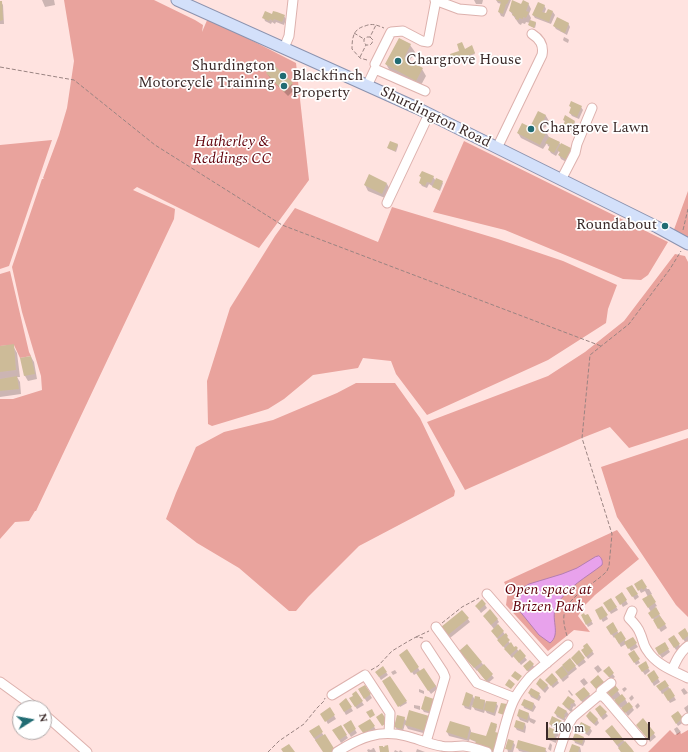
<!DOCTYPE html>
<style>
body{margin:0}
#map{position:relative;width:688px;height:752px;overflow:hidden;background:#ffe3e0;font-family:Spectral,serif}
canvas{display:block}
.north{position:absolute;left:12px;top:700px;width:40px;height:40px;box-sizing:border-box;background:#fff;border:1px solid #b0a9a9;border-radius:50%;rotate:79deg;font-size:11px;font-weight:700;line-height:16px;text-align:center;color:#3a2928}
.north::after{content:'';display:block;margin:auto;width:14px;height:18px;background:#216c73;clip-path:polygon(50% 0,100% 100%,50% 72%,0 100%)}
.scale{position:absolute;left:546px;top:722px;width:104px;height:18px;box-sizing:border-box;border:2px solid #3a2928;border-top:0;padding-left:5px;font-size:12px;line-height:14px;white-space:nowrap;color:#3a2928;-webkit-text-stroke:3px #fff;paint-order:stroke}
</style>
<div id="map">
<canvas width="688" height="752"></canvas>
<div class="north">N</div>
<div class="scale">100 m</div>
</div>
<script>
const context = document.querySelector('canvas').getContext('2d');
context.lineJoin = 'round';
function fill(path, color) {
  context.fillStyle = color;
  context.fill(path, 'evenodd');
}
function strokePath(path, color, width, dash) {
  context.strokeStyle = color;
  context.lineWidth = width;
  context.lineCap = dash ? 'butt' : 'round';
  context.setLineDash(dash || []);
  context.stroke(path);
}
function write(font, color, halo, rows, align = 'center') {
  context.font = font + ' Spectral,serif';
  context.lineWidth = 3.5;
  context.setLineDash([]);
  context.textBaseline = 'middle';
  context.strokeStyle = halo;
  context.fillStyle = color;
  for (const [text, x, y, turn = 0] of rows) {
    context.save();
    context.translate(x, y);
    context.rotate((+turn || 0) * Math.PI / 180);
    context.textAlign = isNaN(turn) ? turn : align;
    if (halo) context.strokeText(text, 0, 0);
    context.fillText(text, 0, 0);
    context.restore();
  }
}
const green = new Path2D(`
 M64 0H154L195 20 203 25 202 32 208 18 296 63 309 180 259 248 137 187 133 190 175 209 174 219 36 511H35L29 521 15 522 0 539V399H13L42 390 41 376 22 312 12 267 42 179H44L43 178 59 135 67 108 74 61Z
 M52 140 9 266 0 269V145Z
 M464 141 668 242 648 275 641 280 623 279 505 230 433 212Z
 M688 191V244L672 235Z
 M392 207 498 239 563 261 617 285 608 309 606 323 548 360 427 415 396 374 391 361 363 358 358 368 313 375 284 399 268 409 212 426 208 424 207 381 230 308 275 236 295 208 378 242Z
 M675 254 685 256 688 262V429L629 448 610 427 582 438 465 490 427 422 548 376 585 352 624 321Z
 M10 271 29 352 31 356 20 358 14 345 0 346V274Z
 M356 383H395L420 418 455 491 454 496 359 546 308 597 296 611H289L239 568 197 543 166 519 176 493 196 447 224 432 273 420 337 393Z
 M688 438V617L676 605 617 517 601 467Z
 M617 530 639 559 595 595 585 605 578 616 590 632 574 630 548 651 506 605 508 590 504 582Z
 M670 730 675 735 680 732 681 734 688 730V752H648Z`);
const water = new Path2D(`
 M599 556C602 558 603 562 602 565 587 577 567 587 557 605 549 617 562 634 550 643L539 635 518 609V601L524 587 529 584 562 574 577 568 595 557Z`);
const shadow = new Path2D(`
 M42 0H54L55 5 45 7Z
 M474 0H483L482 4H476Z
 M496 0H511L504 17 501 16 499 12 502 4 498 3Z
 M0 2H1L3 5 4 24H0Z
 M528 3 531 9 529 14 531 18 530 21 536 23V24L535 28 530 26 529 25 530 23 526 22 525 24 522 23 521 25 519 24 510 11Z
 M544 5 546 9 544 14 553 12 555 15 551 24 535 18 533 15Z
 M273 15 284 16 286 19 284 25 276 22 275 24 272 22 271 24 265 21 264 18Z
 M568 23 570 27 567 35 556 29 554 26Z
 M564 37 568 39 569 40 568 43 564 41 563 40Z
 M410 45 415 52 409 62 422 69 426 76 420 87 390 71 386 64Z
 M472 47 475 54 467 57 469 61 465 62 464 59 454 62 451 55Z
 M267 73 292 84 295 89 288 96 270 78Z
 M570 106 581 107 583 110 579 119 572 116 570 113 572 109Z
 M539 112 546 116 549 121 546 127 543 128 542 130 546 132 549 137 559 142 568 163 561 159 559 155 560 153 559 151 556 156 551 153 549 150 550 147 548 146 547 143 543 149 521 138 518 133 531 128Z
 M564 120 574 121 576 125 572 134 565 130 563 127 565 122Z
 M391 142 398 145V146L396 152 389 149 388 148Z
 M420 176 433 177 436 181 442 182 443 183 440 191 429 184 427 188 422 186 420 183 422 179Z
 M387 184 390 189 385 198 368 191 365 185Z
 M13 346 17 353 20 377H17L20 382 21 394 0 397V347Z
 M31 357 34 362 37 379 28 381 25 376 21 358Z
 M642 581 647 589H649L652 594 650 595 657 606 655 607 667 628 661 632 650 613 651 612 644 600 648 597 645 591 641 593 636 584Z
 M632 586 639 597 635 600 628 588Z
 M622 594 628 604 623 607 617 597Z
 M611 599 618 610 611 614 605 603Z
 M482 600 487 608 481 613 476 606Z
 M602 607 608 619 603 622 596 611Z
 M462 611 470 622 450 638 444 630Z
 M588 615 593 624 588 627 582 616H585Z
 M486 619H497L499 622 497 624 507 637 509 640 508 641 514 648 517 649 519 652 520 651 527 660 521 665 514 656 512 658 494 634 492 631 494 629Z
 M612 623 619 634 621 633 626 642 632 638 638 647 631 651 626 644 621 647 615 637 614 638 607 627Z
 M680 633 688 635V641L685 642Z
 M674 636 681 648 676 650 669 639Z
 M664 643 670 652 662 658 656 649Z
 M407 651 420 671 436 686 437 689 431 694 417 673 414 675 400 655Z
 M592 651 594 654 588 659 584 654Z
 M579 652 586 662 579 667 574 661Z
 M634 652 640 663 636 665 630 654Z
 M462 654 481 662 494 678 488 683 477 670V671Z
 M570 659 577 669 568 676 569 677 563 682 556 672Z
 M530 661 535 668 529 673 526 669Z
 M645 663 650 671 645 675 639 666Z
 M598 665 602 670 598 673 594 668Z
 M383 668 388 675 381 680 376 672Z
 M608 668 615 677 611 680 607 674Z
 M395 670 397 673 393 675 391 672Z
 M654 672 660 682 654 686 648 675Z
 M390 677 407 703 400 707 383 682Z
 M584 678 588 683 584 686 580 681Z
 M557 680 559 683 553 688 549 683Z
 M665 681 676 700 670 703 664 693 662 694 658 686Z
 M537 684 547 685 549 688 545 693 539 687Z
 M365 686 372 698 367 702 359 690Z
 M615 687 621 696 625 699 628 704 632 707 634 710 628 716 622 707 621 708 617 704 615 699 614 700 610 696Z
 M625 687 627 689 624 692 622 689Z
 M684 688 688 693 684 695 681 690Z
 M419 689 424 691V694L419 692Z
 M569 690 573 695 572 696 568 691Z
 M356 693 364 705 357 709 350 699 354 696Z
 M529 693 539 694 541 697 539 701 531 697Z
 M589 694 591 697 583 703 578 697Z
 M472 695 475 700H480L485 701 486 704 496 703 498 706 495 716 487 713 485 710 484 713 475 710 472 705 471 710 465 708 463 704Z
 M632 695 634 698 631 701 629 698Z
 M346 699 353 711 346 715 340 704Z
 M433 700 432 714 424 712 422 709Z
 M574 702 576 705 575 707 574 706 572 709 573 710 571 712 565 707 563 704Z
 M638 703 640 706 637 709 635 706Z
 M534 704 536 707 533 712 524 708 523 705Z
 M414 705 420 706V710L414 708Z
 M688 705V715L684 708Z
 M600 706 608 716 603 720 598 713Z
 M559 707 567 712 569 715 565 718 566 720 565 721 557 717 555 713Z
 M330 709 336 719 328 724 322 714Z
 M678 712 684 722 678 726 672 716Z
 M529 714 530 718 535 720 536 721 534 724 530 722 529 720 528 723 520 720 518 716Z
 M429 717 427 734 408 729 405 724 403 731 397 730 395 726 404 718 407 722Z
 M587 717 597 719 599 723 596 726 589 720Z
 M370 720 376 730 366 737 360 727Z
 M643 720 656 737 650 742 637 725Z
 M350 721 357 733 351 737 344 725Z
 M561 721 563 724 560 728 561 729 560 731 552 727 550 724Z
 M525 723 526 727 525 733 517 730 515 727Z
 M497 725V726L495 733 502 752H480L476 742 471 740 470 738 469 741 449 736 447 732 470 728 471 731V733L487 737Z
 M340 726 348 738 341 743 334 731Z
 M318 727 324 736 335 752H324L316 741 310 732Z
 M677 727 681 732 677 735 674 729Z
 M579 728H590L592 731 589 736 581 731Z
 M556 730 559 735 558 737 557 736 556 739 557 740 556 743 549 740 547 737Z
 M606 731 623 740 633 752H621L619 748Z
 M584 738 585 741 583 746 575 743 574 740Z
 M513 742 515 745 513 752H508L507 748Z
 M550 743 552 745 551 751 548 749Z
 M517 747 545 749 547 752H523L519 751Z
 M580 747 581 751V752H570Z
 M372 748H374L376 752H368L367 750 369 749 370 750 373 749Z
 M417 749 425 752H416Z
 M395 750 399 752 400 750 403 752H394Z`);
const building = new Path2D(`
 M496 0H509L507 4H506L503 14 498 12 501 2Z
 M512 0 521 4 523 0 529 3 526 11 529 12 526 18 523 17V19L519 18V20L515 19 516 17 512 15 513 13 509 11Z
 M0 1H2L3 20 0 21Z
 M538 2 545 5 542 12 546 13 548 9 553 11 549 22 532 15Z
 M265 11 272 14 273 11 277 12 285 15 282 22 274 19 273 21 270 19 269 21 262 18Z
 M557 17 569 23 565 33 560 31 561 30 553 26Z
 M530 20 536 22 534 28 528 25Z
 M399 38 411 44 404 58 423 68 416 81 385 64Z
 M462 42 465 49 472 45 475 53 467 56 469 60 464 62 462 58 453 62 450 54 459 51 457 44Z
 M274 65 293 83 284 92 266 73Z
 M571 101 582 106 577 117 569 113 571 107 569 106Z
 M538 111 546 115 543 122 540 123 538 127 547 131 540 145 517 133 522 123 530 127Z
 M565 115 575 121 570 131 562 127 565 121 563 120Z
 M549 137 560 142 554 153 548 150 550 145 545 143Z
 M390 141 398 144 395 151 387 148Z
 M561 143 573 149 567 160 558 155 560 152 557 150Z
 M422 171 434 176 431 183 427 182 425 186 419 183 421 177 419 176Z
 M369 174 387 183 382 194 364 185Z
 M436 178 443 181 439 190 432 187Z
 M14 344 16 370 0 372V346Z
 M31 356 35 374 24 376 20 358Z
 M17 376 19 389 0 391V379Z
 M642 579 647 587 643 590 642 588 638 591 634 584Z
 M632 585 638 594 632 597 626 588Z
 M622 592 627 600 620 605 615 597Z
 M651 594 656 602 648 608 642 599Z
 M611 598 617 607 609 612 603 603Z
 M482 599 486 604 479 610 475 606Z
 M602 606 608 615 600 620 595 610Z
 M656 607 660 614 652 619 648 613Z
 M490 609 498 619 491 625 483 616Z
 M462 610 469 618 448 635 441 627Z
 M584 613 585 615 588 614 592 621 586 625 581 615Z
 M660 616 666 624 658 629 653 620Z
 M613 622 618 631 611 635 606 627Z
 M498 624 504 631 497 638 491 631Z
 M685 628 688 633V636L683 640 678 633Z
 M621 631 626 639 619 644 614 636Z
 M506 633 508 636 507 637 510 640 503 647 497 640Z
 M674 635 680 644 674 648 668 639Z
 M633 637 637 643 628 649 624 642Z
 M511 642 514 647 516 646 518 648 510 655 504 649Z
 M665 642 669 649 659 655 655 648Z
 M587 643 593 651 586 657 581 650 584 648 583 646Z
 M467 644 482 662 474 668 459 651Z
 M407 649 419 667 411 673 399 655Z
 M520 649 526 656 519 663 513 656Z
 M579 650 585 658 577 665 571 658Z
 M634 650 640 659 634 663 628 654Z
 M570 658 576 666 568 672 562 665Z
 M530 660 534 664 527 671 523 666Z
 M646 661 649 668 642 672 638 666Z
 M484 664 493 674 486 681 477 670Z
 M383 666 387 672 379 677 375 672Z
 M562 666 568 674 561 679 555 672Z
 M609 666 614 673 609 677 603 671Z
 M424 668 436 686 428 691 416 673Z
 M654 670 659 678 652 683 647 675Z
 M515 671 522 676 518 681 511 676Z
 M552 673 558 680 551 686 545 680Z
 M598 675 604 682 596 689 590 682Z
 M390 676 407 701 398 707 382 681Z
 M540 678 548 685 543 690 536 684Z
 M509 679 515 684 511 689 505 685Z
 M665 680 669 686 660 691 656 686Z
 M365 685 371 694 364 699 358 689Z
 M615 685 619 690 611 697 607 692Z
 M584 687 590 694 581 701 575 694Z
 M531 688 540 693 537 699 528 693Z
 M670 688 675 696 668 701 663 693Z
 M356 691 363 701 355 707 349 698 353 696 352 694Z
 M466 692 473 695 469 707 462 705Z
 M622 694 626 699 618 705 614 700Z
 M425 696 434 699 430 712 421 709Z
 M475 696 480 697V699L485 700 483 710 472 707Z
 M568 696 575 701 573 704 572 703 570 705 571 706 569 709 562 704Z
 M346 698 352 707 344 712 339 704Z
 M524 699 534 703 532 710 521 705Z
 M486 701 497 702 494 713 484 710Z
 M629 702 633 707 625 713 621 708Z
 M501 703 507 704 504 715 498 713Z
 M600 705 607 712 601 717 595 709Z
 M558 706 567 711 564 715 565 716 563 719 554 713Z
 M330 707 335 715 325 722 320 714Z
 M372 709 375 715 370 718 366 712Z
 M519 709 529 713 527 720 517 716Z
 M409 710 429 716 425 731 405 725Z
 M590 711 598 719 594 724 586 716Z
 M678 711 683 718 676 724 671 716Z
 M382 713 388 722 382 726 376 717Z
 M397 715 405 717 402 729 394 727Z
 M552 716 562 721 559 725H560L558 728 549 724Z
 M643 718 655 733 648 739 636 725Z
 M370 719 375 726 364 734 358 726Z
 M351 720 356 729 349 734 343 725Z
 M516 720 525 723 523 730 514 727Z
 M450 721 470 727 467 739 446 732Z
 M491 722 497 724 495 732 499 733 493 752 482 749 475 744 476 741 469 739 471 732 486 736Z
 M581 722 591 727 587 733 578 728Z
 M319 725 323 732 314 738 309 731Z
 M341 725 347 735 339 740 332 730Z
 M612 725 624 740 617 745 605 731Z
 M549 727 557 731 556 734 555 733 554 736H555L554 740 546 737Z
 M575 733 584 737 582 744 572 740Z
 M325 734 335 750 332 752H323L315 740Z
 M508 739 514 741 511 750 505 749Z
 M518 740 546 748 545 752H530L516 748Z
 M625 741 632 749 634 752H621L618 748Z
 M289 744 295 752H283L281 749Z
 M572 744 580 747 578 752H569Z
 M388 745 389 752H380L379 746H383V747H385L384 746Z`);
const path = new Path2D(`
 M354 33 364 39
 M370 37 373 40 372 43 370 45H366L364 42V39L367 37H370L376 25
 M360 57 366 45
 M367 60 360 58 352 49C352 38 353 29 365 26 372 23 377 25 384 28
 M0 67 74 80 155 145 282 225 601 346
 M683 230 688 209
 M442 623 462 607 479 598
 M567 636C565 629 563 622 564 615 566 597 595 584 607 571L609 566 612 534 582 438 590 355 629 324 670 269 681 251
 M416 637 429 631
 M371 670 378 666 392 651 407 642 416 637 423 638
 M268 752 279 741 304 724 317 708 324 701 325 698`);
const minor = new Path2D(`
 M435 0 459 9 482 11
 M284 48 289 36 293 0
 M375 64 391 32 403 31 422 41 428 42 436 0
 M367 86 375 69 425 91
 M497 148 542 55C544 45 540 39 532 34
 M561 180 575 153 577 144 592 108
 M387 203 429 114
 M487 594 547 663
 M632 611 629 618C633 622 638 627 640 633 643 639 643 645 647 650 656 665 674 671 688 678
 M436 627 477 683 515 698
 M426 646 443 672 445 677 426 742
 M672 670C676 661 680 652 688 646
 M0 682 36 708
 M332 695 365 675 390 713 389 733
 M601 696V691L611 683
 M44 714 87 752
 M686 720 688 718
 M337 752C359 738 379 729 406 736 418 739 429 744 441 746 449 748 455 746 463 746 471 746 479 750 487 752
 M498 752C503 736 507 712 515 698 519 690 525 683 530 677L568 645
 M559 752 568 725 573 717 598 696H603L607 700 642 741`);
const major = new Path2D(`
 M177 0 417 108 657 227 688 244`);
const markers = [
 [398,61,4,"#216c73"],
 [283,76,4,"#216c73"],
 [284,86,4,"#216c73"],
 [531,129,4,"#216c73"],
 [665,226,4,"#216c73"]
];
const poiNames = [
 ["Chargrove House",406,61],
 ["Shurdington",275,67,"right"],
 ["Motorcycle Training",275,84,"right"],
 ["Blackfinch",292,77],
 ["Property",292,94],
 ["Chargrove Lawn",539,129],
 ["Roundabout",657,226,"right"]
];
const streetNames = [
 ["Shurdington Road",435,118,26]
];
const parkNames = [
 ["Hatherley &",232,143],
 ["Reddings CC",232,160],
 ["Open space at",548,591],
 ["Brizen Park",548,608]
];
fill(green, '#e9a39d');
fill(water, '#e8a2ec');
strokePath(water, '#b47eb1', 1);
fill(shadow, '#0003');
fill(building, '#cdbb98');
strokePath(minor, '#ddb1ad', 11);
strokePath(major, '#8b92ae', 13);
strokePath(path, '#9a8482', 1, [4, 2]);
strokePath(minor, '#fff', 9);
strokePath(major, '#d3e0fa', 11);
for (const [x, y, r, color] of markers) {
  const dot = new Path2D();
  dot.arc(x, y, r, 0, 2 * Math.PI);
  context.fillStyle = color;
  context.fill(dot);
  strokePath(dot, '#fff', 1.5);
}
write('15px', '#3a2928', '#fff', poiNames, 'left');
write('15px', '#3a2928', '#fff', streetNames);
write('italic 15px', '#60000a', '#fff', parkNames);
</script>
